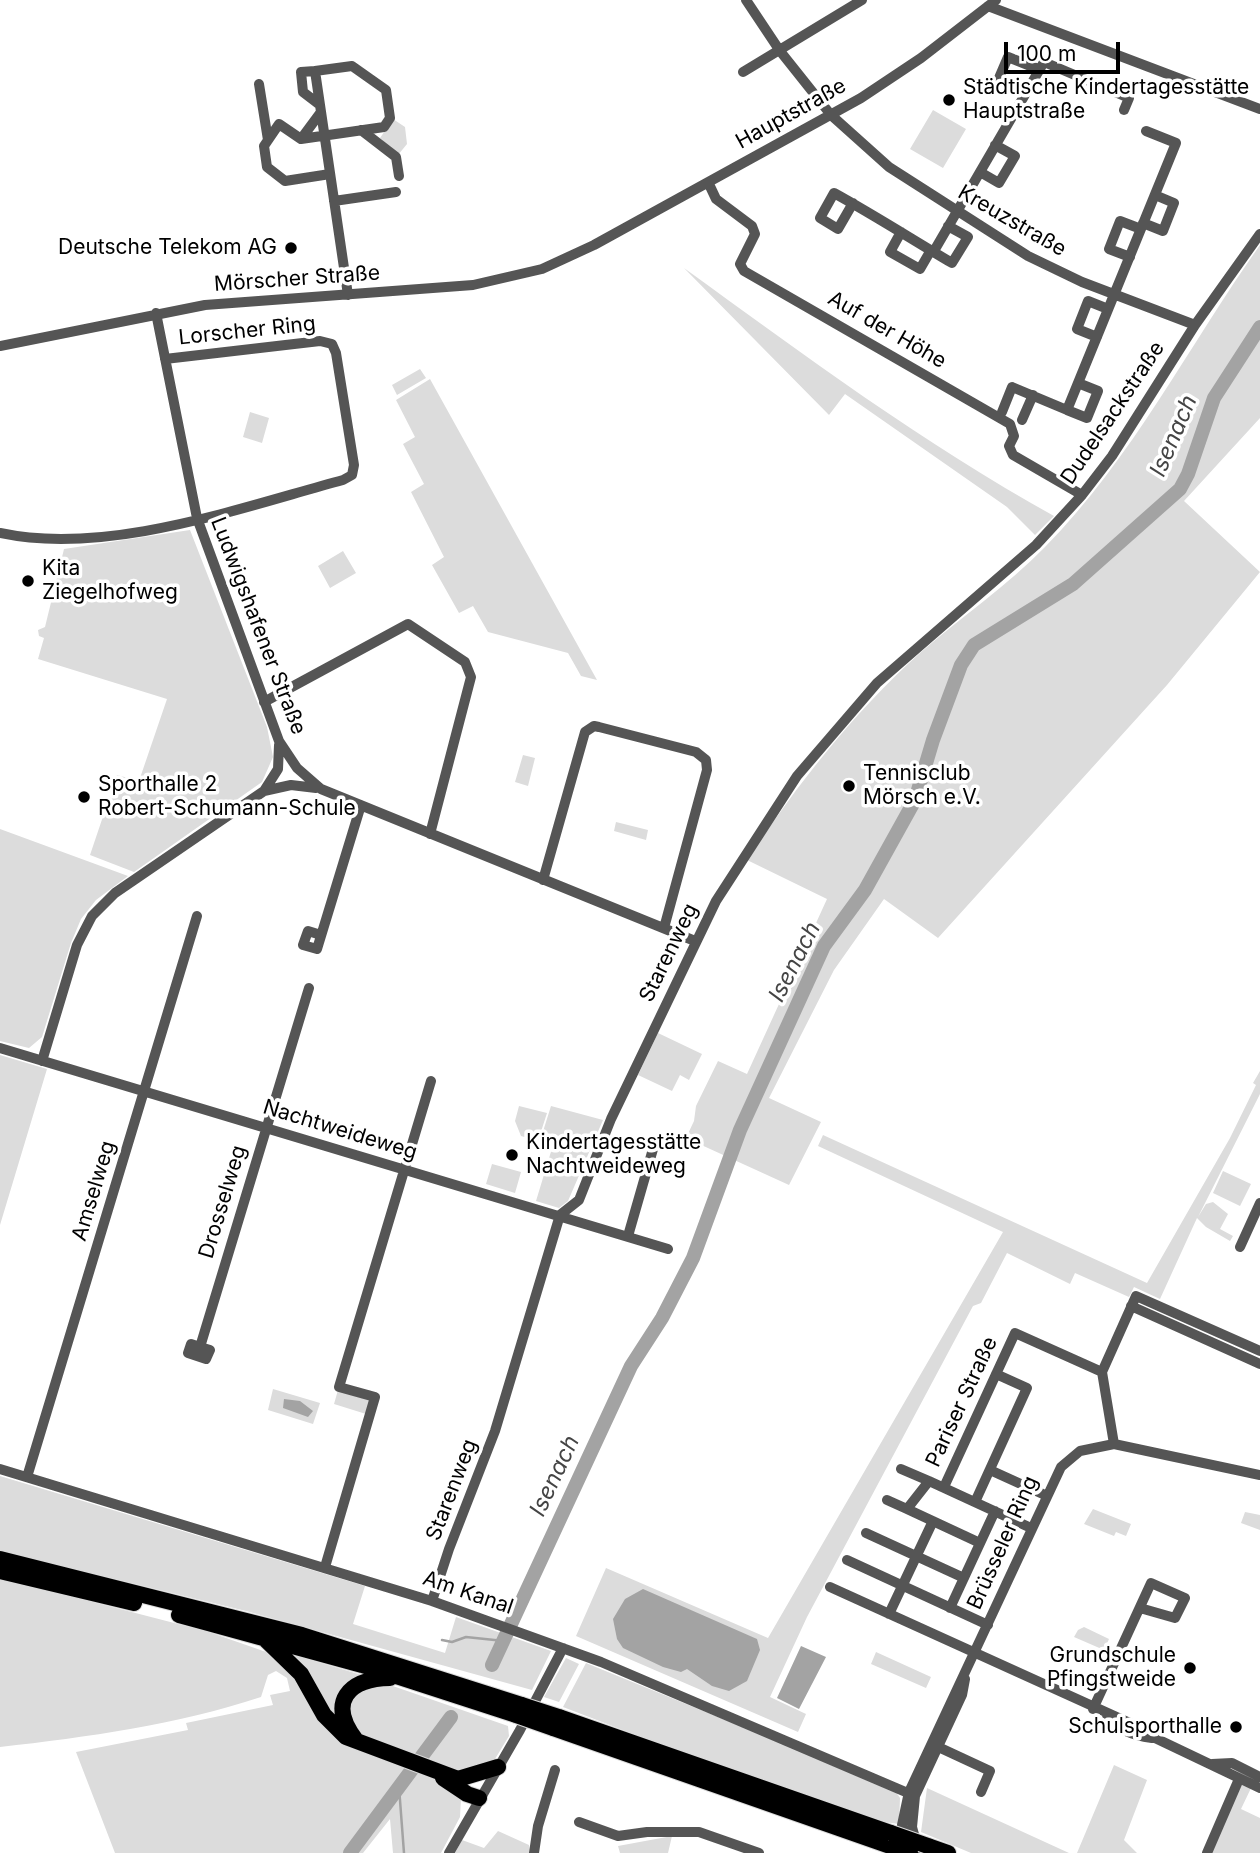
<!DOCTYPE html>
<meta charset="utf-8">
<style>
body{margin:0}
#map{position:relative;width:1260px;height:1853px;overflow:hidden;background:#fff;font-family:Inter,sans-serif}
canvas{display:block}
.scale{position:absolute;left:1004px;top:42px;width:116px;height:32px;box-sizing:border-box;border:4px solid #000;border-top:0;padding-left:9px;font-size:21px;line-height:24px;white-space:nowrap;color:#000;-webkit-text-stroke:5px #fff;paint-order:stroke}
</style>
<div id="map">
<canvas width="1260" height="1853"></canvas>
<div class="scale">100 m</div>
</div>
<script>
const context = document.querySelector('canvas').getContext('2d');
context.lineJoin = 'round';
function fill(path, color) {
  context.fillStyle = color;
  context.fill(path, 'evenodd');
}
function strokePath(path, color, width, dash) {
  context.strokeStyle = color;
  context.lineWidth = width;
  context.lineCap = dash ? 'butt' : 'round';
  context.setLineDash(dash || []);
  context.stroke(path);
}
function write(font, color, halo, rows, align = 'center') {
  context.font = font + ' Inter,sans-serif';
  context.lineWidth = 7;
  context.setLineDash([]);
  context.textBaseline = 'middle';
  context.strokeStyle = halo;
  context.fillStyle = color;
  for (const [text, x, y, turn = 0] of rows) {
    context.save();
    context.translate(x, y);
    context.rotate((+turn || 0) * Math.PI / 180);
    context.textAlign = isNaN(turn) ? turn : align;
    if (halo) context.strokeText(text, 0, 0);
    context.fillText(text, 0, 0);
    context.restore();
  }
}
const green = new Path2D(`
 M933 110 966 129 943 168 910 149Z
 M393 119 405 127 407 144 398 155 380 138Z
 M1260 245V418L1184 501 1260 572 1167 685 938 938 884 899 834 970 769 1098 821 1122 789 1185 686 1138 694 1121 696 1106 718 1061 747 1074 827 899 747 860C798 784 852 714 920 653 961 617 1007 586 1045 547 1132 459 1189 345 1260 245Z
 M684 268C804 355 924 444 1054 516L1035 535 1007 507 845 394 829 415Z
 M420 369 426 378 397 395 392 385Z
 M430 379 597 680 581 676 568 653 488 632 473 606 459 613 432 565 444 557 411 492 424 484 403 444 415 437 396 400Z
 M250 412 269 418 262 443 243 437Z
 M190 530 267 727 273 757 262 782 134 872 90 855 117 775 139 781 167 699 38 659 44 638 39 636 38 630 45 627 64 549Z
 M343 551 356 573 330 588 318 566Z
 M523 755 535 758 528 786 515 782Z
 M616 822 648 830 646 840 614 831Z
 M0 829 128 876 96 900 81 919 71 943 42 1037 29 1048 0 1041Z
 M658 1033 702 1054 689 1080 680 1075 672 1091 638 1075Z
 M0 1055 47 1069 0 1225Z
 M1260 1071V1094L1198 1217 1206 1204 1213 1202 1228 1214 1220 1229 1233 1236 1230 1241 1206 1227 1197 1218 1160 1299 1134 1287 1129 1297 1075 1273 1070 1284 1007 1253 981 1303 973 1306 807 1617 770 1697 806 1714 798 1732 576 1636 606 1568 768 1638 1003 1232 818 1146 823 1135 1147 1283 1230 1138 1256 1085 1253 1083Z
 M519 1106 547 1113 538 1141 521 1136 515 1121Z
 M551 1106 603 1120 568 1201 559 1208 536 1201 553 1145 540 1141Z
 M492 1164 521 1172 515 1193 486 1184Z
 M1223 1171 1251 1184 1240 1206 1213 1193Z
 M273 1389 320 1403 313 1424 268 1410Z
 M338 1390 370 1399 366 1414 334 1404Z
 M0 1476 365 1586 353 1624 445 1653 456 1617 551 1651 532 1690 246 1611 0 1551Z
 M1093 1509 1131 1524 1126 1536 1116 1532 1114 1536 1084 1524Z
 M1245 1512 1260 1515V1530L1241 1523Z
 M0 1578 209 1632 269 1653 297 1676 325 1727 435 1777 461 1798 460 1817 441 1853H393L390 1819 363 1853H115L76 1752 188 1730 186 1723 273 1705 270 1695 290 1691 287 1678 276 1671 268 1675 261 1697C176 1725 88 1737 0 1747Z
 M1084 1627 1109 1639 1104 1650 1074 1637 1078 1630Z
 M284 1652 365 1676 349 1684 344 1730Z
 M876 1652 931 1677 926 1688 871 1664Z
 M566 1658 579 1664 559 1702 544 1697Z
 M586 1663 894 1789 900 1798 899 1824 877 1821 701 1760 563 1707Z
 M390 1685 508 1726 509 1736 495 1759 479 1772 460 1775 357 1735 347 1703 356 1688Z
 M1114 1765 1147 1780 1124 1840 1137 1853H1077Z
 M1242 1782 1252 1786 1241 1809 1260 1818V1853H1208Z
 M927 1788 1069 1853H971L921 1832Z
 M498 1831 529 1845 530 1853H455L462 1840 484 1848Z
 M672 1836 668 1853H620L618 1846Z`);
const water = new Path2D(`
 M284 1399 300 1401 313 1411 308 1417 283 1408Z
 M643 1589 757 1639 760 1650 747 1681 729 1691 712 1686 687 1669 681 1672 663 1667 623 1648 617 1639 613 1619 625 1599Z
 M801 1646 826 1657 799 1709 777 1698Z`);
const stream = new Path2D(`
 M442 1640 452 1642 466 1637 504 1641
 M399 1787 404 1853`);
const river = new Path2D(`
 M492 1665 631 1366 662 1318 693 1258 740 1130 824 946 865 890 915 800 933 740 961 665 974 645 1073 584 1180 489 1188 474 1214 398 1260 327
 M350 1853 451 1717`);
const minor = new Path2D(`
 M746 0 780 51 831 115 889 167 1028 256 1082 282 1195 325
 M988 6 1260 109
 M315 71 352 66 386 90 390 118 384 127 301 139 279 124 264 146 267 167 285 181 330 174
 M743 72 862 0
 M259 84 268 140
 M1028 90 999 78 1008 57 1038 69
 M320 105 303 92 301 72 315 71 348 295
 M361 130 396 157 399 176
 M301 139 321 112
 M980 172 999 183 1015 156 995 145
 M708 182 716 199 752 226 755 234 740 264 744 271 1010 424 1014 436 1009 446 1013 455 1082 495
 M334 201 396 192
 M853 203 838 229 820 218 834 193C874 215 913 240 952 263L968 237 948 226
 M1143 223 1163 231 1174 203 1155 195
 M901 232 890 252 920 269 931 250
 M934 251 1044 62 1129 98 1124 110
 M1130 257 1109 249 1120 221 1141 229
 M156 313 197 518 279 741 297 768 321 789 695 941
 M1097 337 1077 329 1088 301 1108 309
 M0 346 205 305 473 285 542 269 594 245 861 98 921 58 996 0
 M1067 410 1087 418 1098 391 1078 383
 M1002 412 1012 387 1067 410 1176 143 1146 131
 M1022 420 1033 395
 M0 533C107 556 239 508 343 480L352 475 354 465 336 353 332 344 320 341 165 359
 M264 702 408 624 465 662 471 677 430 834
 M264 791 291 785 316 788
 M543 880 585 732 594 726 599 727 696 752 706 760 707 770 664 928
 M321 935 308 931 303 945 317 949 361 805
 M0 1048 668 1249
 M42 1061 77 945 92 916 115 893 264 791 278 769 279 745
 M628 1236 653 1149
 M1240 1247 1260 1203
 M1131 1306 1260 1364
 M200 1347 210 1350 206 1359 188 1353 191 1344 200 1347 309 988
 M1102 1372 1136 1296 1260 1351
 M0 1469 432 1601 601 1662 915 1796
 M990 1470 1045 1495
 M27 1477 197 916
 M929 1481 1031 1528
 M944 1487 1015 1333 1102 1372 1114 1444
 M887 1500 907 1509 929 1481 901 1469
 M975 1502 1027 1388 996 1374
 M907 1509 980 1543
 M866 1533 964 1578
 M847 1560 988 1625
 M325 1567 375 1397 339 1387 431 1081
 M830 1587 1152 1733 1155 1738 1260 1788
 M432 1601 449 1549 495 1431 560 1215 579 1200 611 1119 716 901 797 776 877 683 1036 545 1082 495 1112 456 1195 325 1260 234
 M950 1608 995 1511
 M889 1614 933 1521
 M1093 1709 1151 1583 1185 1598 1175 1618 1140 1608
 M1107 1715C1120 1731 1132 1735 1152 1738
 M934 1745 990 1771 981 1792
 M1212 1764 1232 1763 1260 1777
 M579 1822 618 1836 647 1832H699L759 1853
 M904 1843 902 1825 909 1792 1061 1467 1080 1451 1114 1444 1260 1475
 M449 1853 520 1730 563 1648
 M534 1853 538 1826 555 1770
 M919 1853 912 1827 915 1796 962 1695 965 1679
 M1207 1853 1239 1779`);
const highway = new Path2D(`
 M0 1559 302 1635 522 1705
 M0 1571 134 1603
 M179 1615 362 1665 516 1715
 M266 1640 301 1674 324 1715 346 1737 458 1779 498 1767
 M559 1717 891 1833
 M553 1728 893 1847
 M356 1740C327 1702 348 1679 390 1678
 M443 1778 467 1794 479 1798
 M928 1846 948 1853`);
const highwayBridge = new Path2D(`
 M522 1705 559 1717
 M516 1715 553 1728
 M891 1833 928 1846
 M893 1847 910 1853`);
const markers = [
 [949,100,7,"#000"],
 [291,248,7,"#000"],
 [28,581,7,"#000"],
 [849,786,7,"#000"],
 [84,797,7,"#000"],
 [512,1155,7,"#000"],
 [1190,1668,7,"#000"],
 [1236,1727,7,"#000"]
];
const poiNames = [
 ["Städtische Kindertagesstätte",963,88],
 ["Hauptstraße",963,112],
 ["Deutsche Telekom AG",277,248,"right"],
 ["Kita",42,569],
 ["Ziegelhofweg",42,593],
 ["Tennisclub",863,774],
 ["Mörsch e.V.",863,798],
 ["Sporthalle 2",98,785],
 ["Robert-Schumann-Schule",98,809],
 ["Kindertagesstätte",526,1143],
 ["Nachtweideweg",526,1167],
 ["Grundschule",1176,1656,"right"],
 ["Pfingstweide",1176,1680,"right"],
 ["Schulsporthalle",1222,1727,"right"]
];
const streetNames = [
 ["Hauptstraße",791,114,-29],
 ["Kreuzstraße",1012,221,30],
 ["Mörscher Straße",297,279,-4],
 ["Auf der Höhe",887,330,30],
 ["Lorscher Ring",247,331,-6],
 ["Dudelsackstraße",1113,413,-56],
 ["Ludwigshafener Straße",258,626,69],
 ["Starenweg",669,953,-64],
 ["Nachtweideweg",340,1130,17],
 ["Amselweg",94,1191,-73],
 ["Drosselweg",223,1202,-73],
 ["Pariser Straße",962,1402,-65],
 ["Starenweg",452,1490,-69],
 ["Brüsseler Ring",1003,1543,-66],
 ["Am Kanal",468,1593,19]
];
const waterNames = [
 ["Isenach",1174,436,-67],
 ["Isenach",795,962,-63],
 ["Isenach",555,1476,-65]
];
fill(green, '#dcdcdc');
fill(water, '#a3a3a3');
strokePath(stream, '#a3a3a3', 2.5);
strokePath(river, '#a3a3a3', 14);
strokePath(highway, '#dbdbdb', 18);
strokePath(minor, '#555', 10);
strokePath(highway, '#000', 16);
strokePath(highwayBridge, '#dbdbdb', 18, []);
strokePath(highwayBridge, '#000', 16);
for (const [x, y, r, color] of markers) {
  const dot = new Path2D();
  dot.arc(x, y, r, 0, 2 * Math.PI);
  context.fillStyle = color;
  context.fill(dot);
  strokePath(dot, '#fff', 2.5);
}
write('21px', '#000', '#fff', poiNames, 'left');
write('21px', '#000', '#fff', streetNames);
write('italic 23px', '#444', '#fff', waterNames);
</script>
